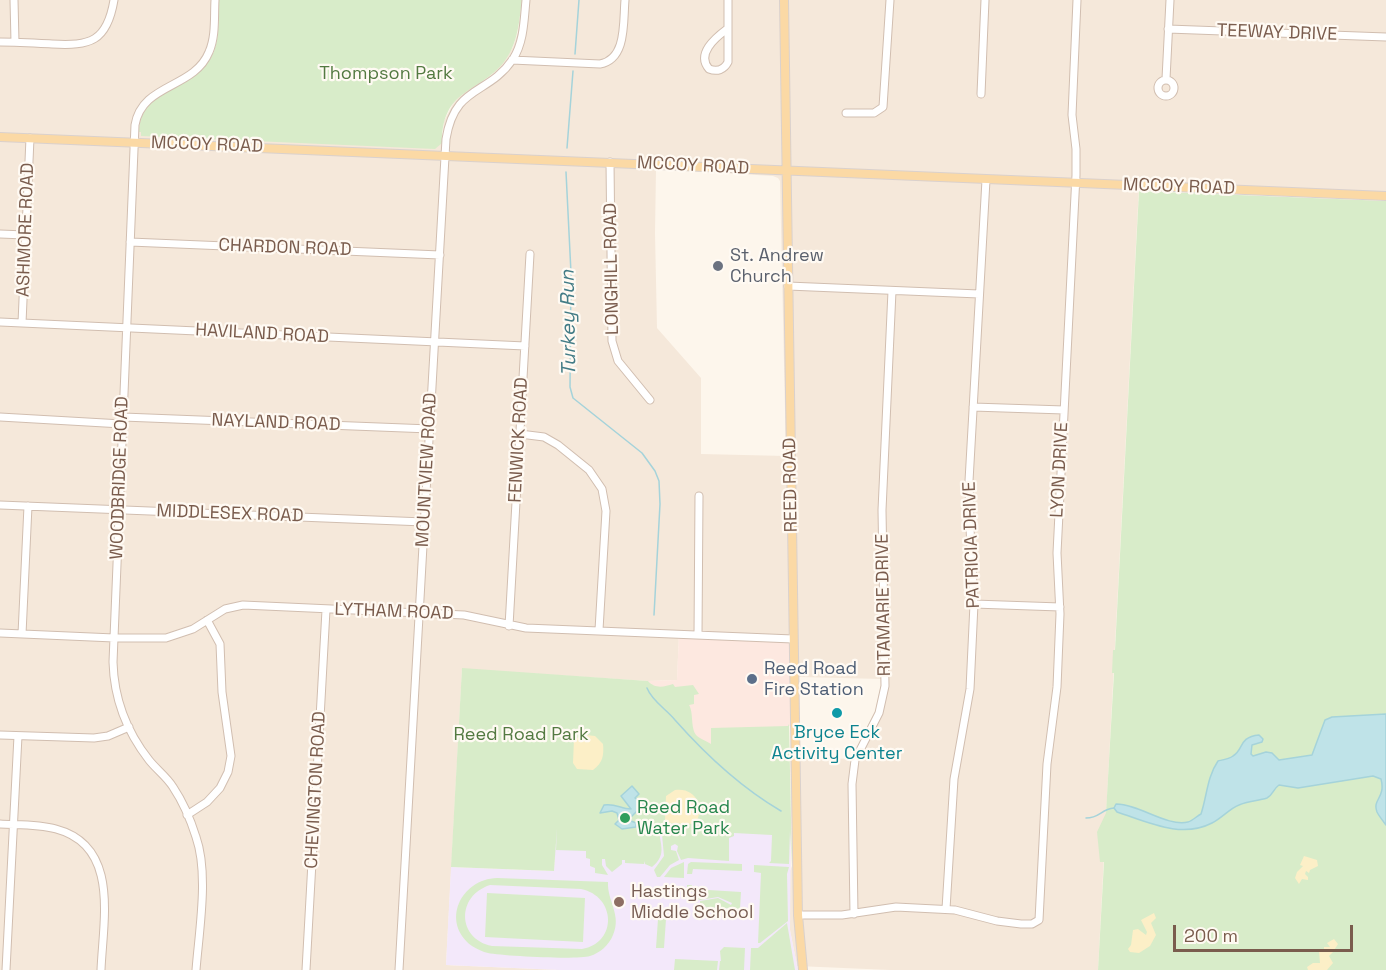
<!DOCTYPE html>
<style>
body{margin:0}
#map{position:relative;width:1386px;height:970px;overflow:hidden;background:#fdf6ec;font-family:"Space Grotesk",sans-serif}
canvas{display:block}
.scale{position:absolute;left:1173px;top:925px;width:180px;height:27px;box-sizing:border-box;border:3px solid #7a5c4d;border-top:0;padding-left:8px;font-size:18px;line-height:21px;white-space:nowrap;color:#7a5c4d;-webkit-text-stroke:4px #fffaf3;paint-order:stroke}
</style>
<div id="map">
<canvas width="1386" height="970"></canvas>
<div class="scale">200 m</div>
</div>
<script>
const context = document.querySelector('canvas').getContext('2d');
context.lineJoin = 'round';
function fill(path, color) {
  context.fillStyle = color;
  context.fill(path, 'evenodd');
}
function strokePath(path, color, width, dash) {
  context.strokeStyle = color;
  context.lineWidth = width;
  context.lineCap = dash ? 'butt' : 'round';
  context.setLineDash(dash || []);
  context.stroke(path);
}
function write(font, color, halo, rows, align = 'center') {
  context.font = font + ' "Space Grotesk",sans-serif';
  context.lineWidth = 4.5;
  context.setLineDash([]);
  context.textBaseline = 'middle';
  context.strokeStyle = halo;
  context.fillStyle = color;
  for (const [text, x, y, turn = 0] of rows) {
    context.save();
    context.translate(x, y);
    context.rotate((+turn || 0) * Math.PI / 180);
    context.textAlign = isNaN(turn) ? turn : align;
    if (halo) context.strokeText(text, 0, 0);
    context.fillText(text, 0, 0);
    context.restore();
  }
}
const residential = new Path2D(`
 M0 0H219L217 40 209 61 193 78 156 98 442 143 444 121 453 104 460 95 472 86 491 75 504 61 513 47 518 32 522 0H1386V196L1139 186 1098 970H890L797 966 790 930 789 873 792 866 790 757 852 759 875 712 882 679 799 677 794 637 679 634 677 680 648 681 462 669 446 965 560 970H0ZM656 169 773 176 778 178 780 181 786 456 701 454V378L657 328 655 233Z`);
const commercial = new Path2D(`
 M679 633 794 637 799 677 800 725 789 726 711 751 689 731 648 681 677 680Z`);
const education = new Path2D(`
 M558 783 589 784 586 858 658 824 791 830 790 930 798 970H560L446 965 451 867 554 871Z`);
const green = new Path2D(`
 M219 0H522C519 22 518 44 504 62 478 94 442 88 442 143L435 149 141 136V132H139C141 84 198 94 214 51 220 35 218 16 219 0Z
 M1139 191 1386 201V970H1098L1104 862H1100L1097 832 1106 813 1114 673H1112L1113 650H1115Z
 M462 668 648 681C655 689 664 687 673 684L675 687 693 685 699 694 694 695V704L689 705C694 713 690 729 697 736 700 739 707 741 711 744V728L788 726 789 724 792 866 790 830 789 864 769 863 771 861 772 835 734 833V836L729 838V861L688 858 681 860 677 851 678 846 675 844 671 846V850L676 851 679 860 670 865 660 877H657L654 870 664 856 661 824H659C658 843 669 853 652 867L645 864V861L644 864 625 863V860H622V864L612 872 606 866 605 859H602V865L608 875 595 873V868L590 866V859L586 858V851L556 850 557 828 554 871 451 867Z
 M684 862V878L664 877 671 868Z
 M691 862 742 864V871L693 869 692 874H687L688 864Z
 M754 865 789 867 787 874 788 921 760 943H758L761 873 754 872Z
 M497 878 608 882C607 901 622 915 613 935 609 945 600 953 590 956 577 960 503 956 488 953 483 952 477 949 472 946 440 922 461 879 497 878ZM490 885 581 889C616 896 618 943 582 949L492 946C457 939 456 896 490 885Z
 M687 885H692V889L741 892 740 909 700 907V901L718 898 731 905 732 903 718 897 700 900 695 898V892H687Z
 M487 893 585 898 583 942 485 937Z
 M658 919H666L664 948H656Z
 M787 923 795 970H750L751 948H758Z
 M724 947 745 948 744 970H719L720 961H721L720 951Z
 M675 959 718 961 717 970H674Z`);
const sand = new Path2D(`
 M586 735 595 736 603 744C604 755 603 763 593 770L577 769 573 763 574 739Z
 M675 790C696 787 706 808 695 824L671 823 665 820 666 796Z
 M1304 856 1317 860 1318 866 1310 870 1309 873 1306 871 1305 874 1308 877V880L1302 879 1299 884 1295 878 1297 872 1303 866 1300 865Z
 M1154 913 1156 918 1151 923 1156 935 1150 946 1139 953 1130 952 1128 949 1131 945 1133 930 1138 929 1146 935 1147 932 1141 920Z
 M1334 939 1338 944 1333 952 1329 956 1333 963 1327 970H1308L1307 967 1313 963H1320L1319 951 1324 952V947H1330L1327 943Z`);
const water = new Path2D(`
 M1386 714V825C1383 821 1379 816 1377 812 1372 799 1386 798 1381 779L1373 776 1298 788 1279 785C1273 789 1273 795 1267 798 1258 801 1248 801 1239 805 1229 809 1222 818 1212 823 1181 839 1148 822 1117 812L1114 808 1116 804C1139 804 1167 827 1188 822 1192 821 1197 816 1201 814 1207 796 1207 777 1218 761 1222 760 1229 759 1233 756 1244 750 1238 737 1259 735L1263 739 1262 742 1252 745 1251 754 1253 756 1266 752 1272 753 1279 760 1312 755 1325 720 1332 717Z
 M632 786 639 794 635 798 644 804 631 817V821L636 823V827L622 829 615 824 619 820 617 813 612 811 600 813 604 805C615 803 621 809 631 809L621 796Z`);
const stream = new Path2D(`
 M575 54 579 0
 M567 148 573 71
 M566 172 571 273 570 387 573 398 642 453 655 471 659 481 660 504 654 615
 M647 688C652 701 666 709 675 720 706 755 740 787 781 811
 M1086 818C1100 818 1101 809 1114 808`);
const minor = new Path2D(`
 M14 0 15 42
 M727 29C715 38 696 54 709 69 717 72 724 70 728 62V0
 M1168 29 1386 37
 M0 42C17 42 34 43 52 44 90 46 107 42 114 0
 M512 60 600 64C627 59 623 22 625 0
 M1166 79 1170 0
 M1158 88a8 8 0 1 1 16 0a8 8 0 1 1-16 0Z
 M981 94 985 0
 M846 113H874L883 107 890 0
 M610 162 612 341 618 361 650 400
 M0 234 25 235
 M130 242 440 255
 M788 286 979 294
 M0 322 525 346
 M22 323 30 138
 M973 407 1064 410
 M0 417 122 424
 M123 417 430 429
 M520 434 544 437 558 445 589 470 602 489 606 511 599 630
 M0 505 424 522
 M974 604 1060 607
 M509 626 530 254
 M0 633 114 638H166L193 629 225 609 243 605 464 615 526 628 793 639
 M22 634 28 506
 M698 635 699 496
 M0 735 94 738 108 736 129 727
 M187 815 207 802 220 788 228 772 231 756 222 692 220 644 207 620
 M0 824C18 825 38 824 56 829 120 846 103 920 101 970
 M946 909 954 779 970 689 974 604 970 528 969 481 986 180
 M854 914 852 784 855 760 879 713 885 686 882 510 892 291
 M798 915H842L896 907 955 910 997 921 1021 924H1032L1039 920 1047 764 1057 687 1060 614 1057 553 1076 175V149L1072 115 1077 0
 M6 970 18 736
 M196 970C199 931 209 874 196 837 191 821 183 802 173 787 167 777 156 769 149 760 127 732 114 698 113 662L135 125C142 83 194 89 209 52 216 36 214 17 215 0
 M306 970 326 610
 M399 970 446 139C455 84 488 96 513 59 524 42 524 20 526 0`);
const major = new Path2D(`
 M784 0 798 915 803 970
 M0 137 1386 196`);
const markers = [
 [718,266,6,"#6b7280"],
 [752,679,6,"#5c6f8a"],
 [837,713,6,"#0f9aa8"],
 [625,818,6,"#2e9e5b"],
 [619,902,6,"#8d6e63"]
];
const streetNames = [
 ["TEEWAY DRIVE",1277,33,2],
 ["MCCOY ROAD",207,145,2],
 ["MCCOY ROAD",693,166,3],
 ["MCCOY ROAD",1179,187,2],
 ["ASHMORE ROAD",26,230,-88],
 ["CHARDON ROAD",285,248,2],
 ["LONGHILL ROAD",612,269,-91],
 ["HAVILAND ROAD",262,334,3],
 ["NAYLAND ROAD",276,423,2],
 ["FENWICK ROAD",519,440,-87],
 ["MOUNTVIEW ROAD",427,470,-87],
 ["LYON DRIVE",1060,470,-87],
 ["WOODBRIDGE ROAD",120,478,-88],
 ["REED ROAD",791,485,-91],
 ["MIDDLESEX ROAD",230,514,2],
 ["PATRICIA DRIVE",972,545,-92],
 ["RITAMARIE DRIVE",884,605,-91],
 ["LYTHAM ROAD",394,612,2],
 ["CHEVINGTON ROAD",316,790,-87]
];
const parkNames = [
 ["Thompson Park",386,74],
 ["Reed Road Park",521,735]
];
const worshipNames = [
 ["St. Andrew",730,256],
 ["Church",730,277]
];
const serviceNames = [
 ["Reed Road",764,669],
 ["Fire Station",764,690]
];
const cultureNames = [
 ["Bryce Eck",837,733],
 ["Activity Center",837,754]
];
const leisureNames = [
 ["Reed Road",637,808],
 ["Water Park",637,829]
];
const educationNames = [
 ["Hastings",631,892],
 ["Middle School",631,913]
];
const waterNames = [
 ["Turkey Run",569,323,-91]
];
fill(residential, '#f5e8da');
fill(commercial, '#fde8e0');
fill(education, '#f3e8fa');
fill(green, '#d8ecc9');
fill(sand, '#fcefc7');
fill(water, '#bfe3e8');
strokePath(water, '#a5d3da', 1.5);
strokePath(stream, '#a5d3da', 1.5);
strokePath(minor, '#d1beb0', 9);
strokePath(major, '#dad1cd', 10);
strokePath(minor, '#fff', 7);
strokePath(major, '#fbd9a5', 8);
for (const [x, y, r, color] of markers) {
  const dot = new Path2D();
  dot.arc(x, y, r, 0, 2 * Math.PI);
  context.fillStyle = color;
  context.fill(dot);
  strokePath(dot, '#fffaf3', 2);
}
write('18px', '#7a5c4d', '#fffaf3', streetNames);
write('18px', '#537a41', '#fffaf3', parkNames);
write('18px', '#5b616d', '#fffaf3', worshipNames, 'left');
write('18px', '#4e5e75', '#fffaf3', serviceNames, 'left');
write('18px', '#0d838f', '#fffaf3', cultureNames);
write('18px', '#27864d', '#fffaf3', leisureNames, 'left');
write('18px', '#785e54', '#fffaf3', educationNames, 'left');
write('italic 20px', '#437c86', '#fffaf3', waterNames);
</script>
